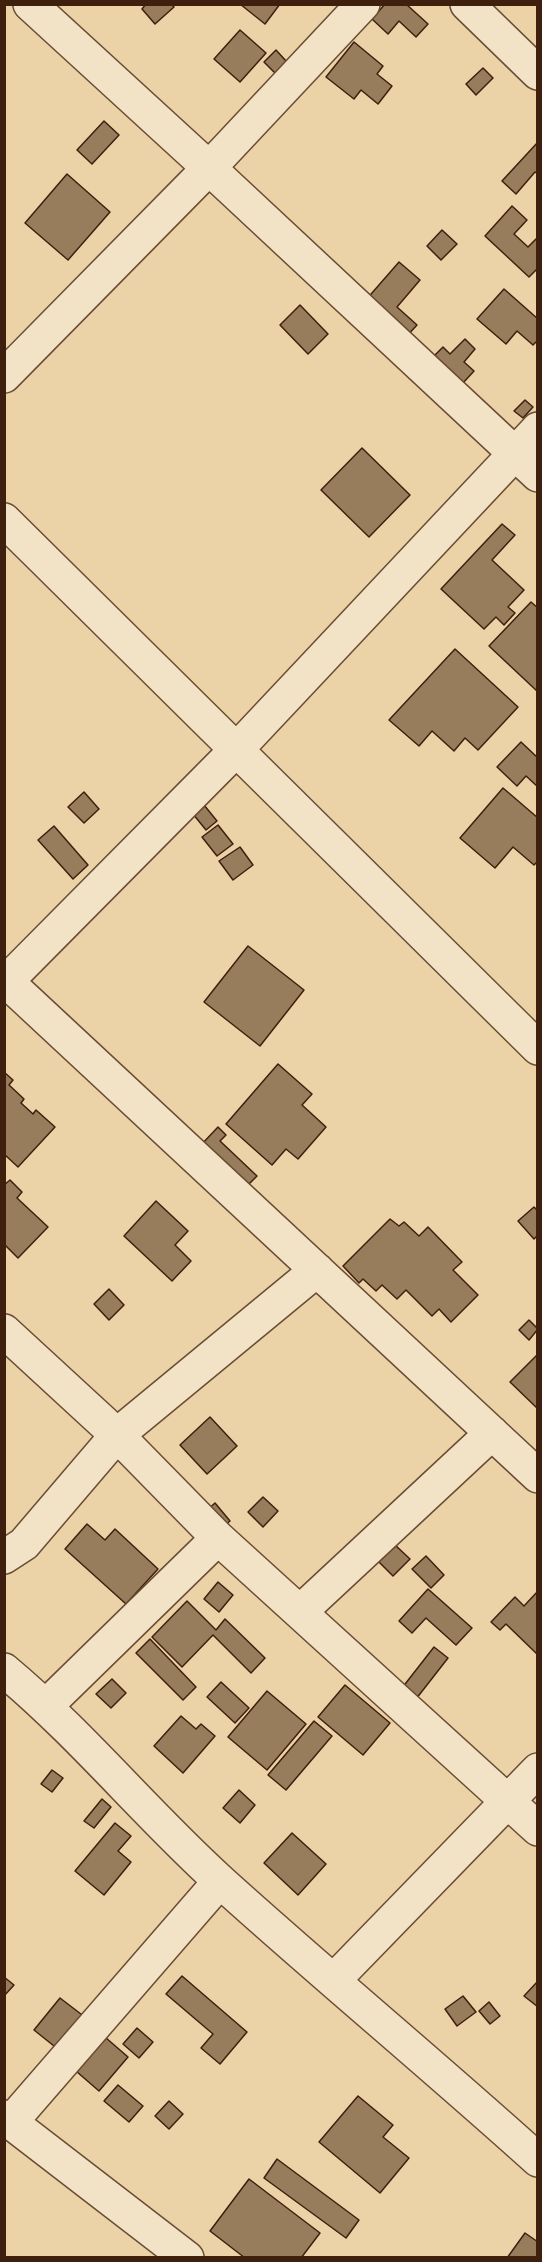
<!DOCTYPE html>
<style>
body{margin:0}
#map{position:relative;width:542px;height:2262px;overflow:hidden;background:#ebd3a7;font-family:"IM FELL DW Pica",serif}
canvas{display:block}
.frame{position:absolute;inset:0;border:6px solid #3f1f0d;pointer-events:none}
</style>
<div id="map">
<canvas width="542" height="2262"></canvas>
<div class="frame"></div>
</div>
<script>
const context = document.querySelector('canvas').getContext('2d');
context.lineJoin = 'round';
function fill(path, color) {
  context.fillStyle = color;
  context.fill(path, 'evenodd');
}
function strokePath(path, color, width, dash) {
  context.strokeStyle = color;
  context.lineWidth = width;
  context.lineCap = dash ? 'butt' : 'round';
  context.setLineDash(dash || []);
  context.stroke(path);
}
const building = new Path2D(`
 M146 4H171L174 7 155 24 142 9Z
 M240 4H280L265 24Z
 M385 4H406L428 24 416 37 399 21 388 34 372 19Z
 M240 30 266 53 240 82 214 59Z
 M354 42 383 66 377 74 392 86 378 104 361 90 354 99 326 77Z
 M276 50 287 62 275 73 264 62Z
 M483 68 493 78 476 95 466 84Z
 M104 121 119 135 92 164 77 150Z
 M538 142V174L535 172 516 194 502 181Z
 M67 174 110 212 68 260 25 223Z
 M512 206 527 220 514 234 528 247 538 237V268L529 277 485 236Z
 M442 230 457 244 441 260 427 246Z
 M399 262 420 280 397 307 417 325 406 337 365 301Z
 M504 289 538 319V340L533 345 517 331 506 344 477 319Z
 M300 305 328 334 308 354 280 325Z
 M465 339 475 349 464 362 474 371 463 383 434 356 443 347 450 354Z
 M525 400 533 407 523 418 514 411Z
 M362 448 410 495 369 537 321 490Z
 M502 524 515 535 492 560 524 590 508 607 515 613 504 625 496 617 484 629 441 589Z
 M531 602 538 608V692L489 646Z
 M455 649 518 707 478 750 465 738 454 751 432 731 419 746 389 720Z
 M521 742 538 758V787L526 776 517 786 497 767Z
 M503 788 538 818V861L534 865 513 847 495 868 460 838Z
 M84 792 99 809 84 823 68 807Z
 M204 805 217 821 206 830 193 814Z
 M218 825 233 844 217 856 202 837Z
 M54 826 88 865 73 879 38 840Z
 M240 847 253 865 233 880 219 861Z
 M248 946 304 990 260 1046 204 1002Z
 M278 1064 312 1094 302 1105 326 1127 298 1159 286 1149 272 1165 226 1124Z
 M4 1072 13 1080 9 1085 24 1099 21 1103 33 1114 36 1110 55 1127 18 1167 4 1154Z
 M218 1127 226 1135 220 1141 257 1176 245 1188 201 1145Z
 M10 1180 22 1192 17 1198 48 1227 18 1258 4 1244V1185Z
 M156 1201 188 1231 175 1245 191 1261 172 1281 124 1236Z
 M534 1207 538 1211V1235L534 1239 518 1221Z
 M390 1219 399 1226 404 1222 419 1236 428 1227 462 1262 453 1270 478 1295 451 1322 439 1309 432 1316 406 1290 397 1299 382 1285 376 1291 363 1279 359 1283 343 1266Z
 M109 1289 124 1305 109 1320 94 1304Z
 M529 1320 538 1329 529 1340 519 1330Z
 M538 1354V1409L510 1382Z
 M210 1417 237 1446 207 1474 180 1445Z
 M263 1497 278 1511 263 1527 248 1512Z
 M215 1503 230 1521 222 1528 206 1511Z
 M87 1524 105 1540 115 1529 158 1569 126 1604 65 1549Z
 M394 1544 410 1559 393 1576 378 1561Z
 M426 1556 444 1575 431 1588 412 1569Z
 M218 1582 233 1595 219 1612 204 1599Z
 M428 1589 472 1628 456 1645 426 1618 412 1633 399 1621Z
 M538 1591V1655L506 1624 500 1630 491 1622 515 1597 524 1606Z
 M187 1601 216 1630 225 1619 265 1658 251 1673 213 1635 182 1667 152 1637Z
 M150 1639 196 1687 183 1700 136 1653Z
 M434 1647 448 1658 416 1699 402 1688Z
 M112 1679 126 1693 111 1708 96 1694Z
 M221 1682 249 1708 235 1723 207 1697Z
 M345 1685 390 1723 363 1755 318 1717Z
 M267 1691 306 1724 267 1770 228 1737Z
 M181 1716 196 1729 201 1724 215 1736 183 1773 154 1746Z
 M314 1721 332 1736 286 1790 268 1775Z
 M52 1770 63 1778 52 1792 41 1784Z
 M239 1790 255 1805 240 1823 223 1808Z
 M102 1799 111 1807 94 1828 84 1821Z
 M115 1823 131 1836 118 1851 131 1862 104 1895 75 1871Z
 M292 1833 326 1864 298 1895 264 1863Z
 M182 1976 247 2032 220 2064 201 2048 213 2034 166 1994Z
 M4 1977 14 1985 4 1996Z
 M538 1981V2007L524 1996Z
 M463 1996 476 2012 457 2026 445 2009Z
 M60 1998 90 2021 64 2054 34 2030Z
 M489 2002 500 2016 490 2024 479 2011Z
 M137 2028 153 2042 139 2058 123 2044Z
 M98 2031 128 2057 99 2091 69 2065Z
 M118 2085 143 2106 129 2122 104 2101Z
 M358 2096 393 2125 383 2137 409 2158 380 2193 319 2142Z
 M169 2101 183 2114 169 2129 155 2116Z
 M277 2159 359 2220 346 2238 264 2178Z
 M249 2179 320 2233 301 2258H245L210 2231Z
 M525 2233 538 2242V2258H507Z`);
const minor = new Path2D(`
 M30 4 209 168 538 475
 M467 4 538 73
 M4 376 209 168 363 4
 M4 520 538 1048
 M4 979 538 1476
 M4 984 238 748 538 429
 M4 1331 117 1435 218 1538 538 1829
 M4 1557 24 1544 117 1435 317 1270
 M301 1611 492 1433
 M4 1670C82 1735 146 1814 221 1882 325 1976 434 2066 538 2160
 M47 1705 218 1538
 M334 1980 538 1770
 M4 2117 187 2258
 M11 2122 220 1881`);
fill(building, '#987d5d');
strokePath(building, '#3f1f0d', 1.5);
strokePath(minor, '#6a4c34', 36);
strokePath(minor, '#f2e2c6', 33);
</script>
